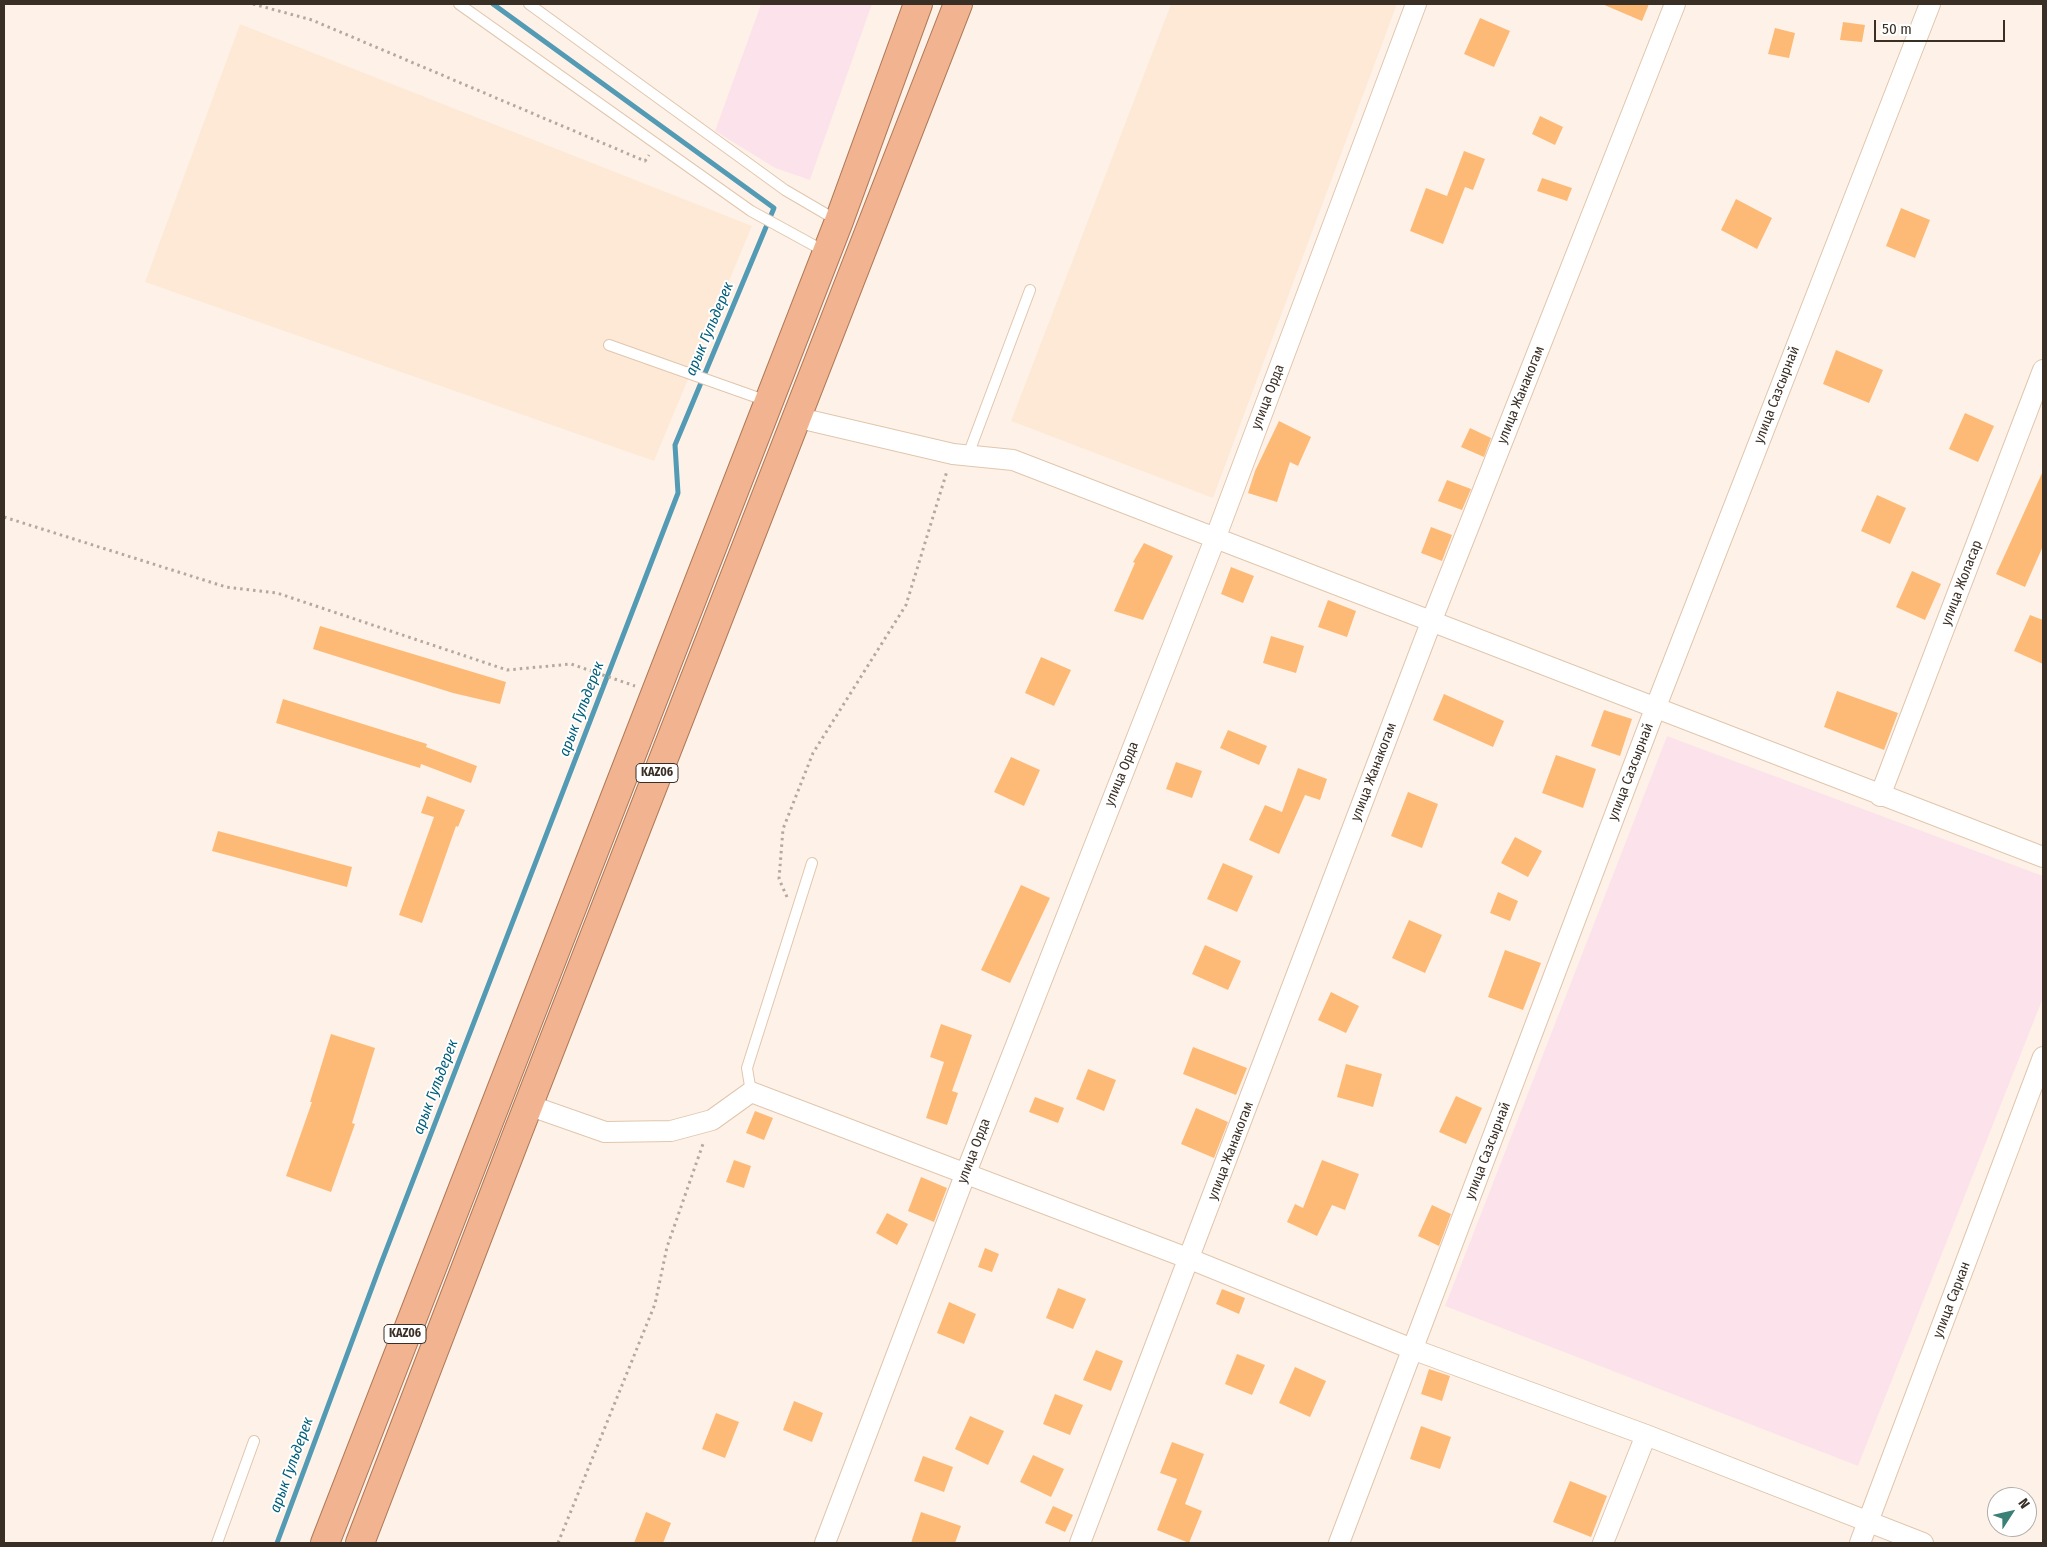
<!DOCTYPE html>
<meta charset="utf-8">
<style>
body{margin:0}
#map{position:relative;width:2047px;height:1547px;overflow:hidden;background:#fef2e8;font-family:"Fira Sans Condensed",sans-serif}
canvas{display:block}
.frame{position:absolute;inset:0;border:5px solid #392f25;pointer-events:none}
.north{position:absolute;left:1987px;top:1487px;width:50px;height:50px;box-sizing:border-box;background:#fff;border:1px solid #b0aca8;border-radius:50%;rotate:55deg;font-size:14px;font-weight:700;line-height:20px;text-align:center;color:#392f25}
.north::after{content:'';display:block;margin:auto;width:18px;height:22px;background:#3b8077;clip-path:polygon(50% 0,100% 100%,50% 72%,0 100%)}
.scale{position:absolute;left:1874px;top:20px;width:131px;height:22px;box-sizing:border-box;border:2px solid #392f25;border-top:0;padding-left:6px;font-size:15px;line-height:18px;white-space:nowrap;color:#392f25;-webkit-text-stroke:4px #fff;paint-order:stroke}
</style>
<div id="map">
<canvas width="2047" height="1547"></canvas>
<div class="frame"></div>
<div class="north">N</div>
<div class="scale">50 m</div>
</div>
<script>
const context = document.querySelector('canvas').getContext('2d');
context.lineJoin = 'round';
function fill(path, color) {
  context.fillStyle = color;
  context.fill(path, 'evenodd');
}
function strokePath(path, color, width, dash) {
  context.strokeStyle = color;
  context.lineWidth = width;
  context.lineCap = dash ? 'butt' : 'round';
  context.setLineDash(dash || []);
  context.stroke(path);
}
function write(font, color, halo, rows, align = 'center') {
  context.font = font + ' "Fira Sans Condensed",sans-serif';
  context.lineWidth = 4;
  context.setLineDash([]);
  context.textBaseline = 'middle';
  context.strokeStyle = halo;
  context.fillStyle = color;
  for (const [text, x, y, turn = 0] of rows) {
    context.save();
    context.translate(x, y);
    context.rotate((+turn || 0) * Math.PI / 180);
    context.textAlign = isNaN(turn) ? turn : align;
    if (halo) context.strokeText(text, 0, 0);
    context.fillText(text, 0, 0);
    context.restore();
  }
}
const commercial = new Path2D(`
 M761 4H872L810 180 775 168 715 131Z
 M1667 736 2043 876V998L1858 1466 1445 1306Z`);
const built = new Path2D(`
 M1171 4H1397L1213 498 1011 421Z
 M240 24 752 226 654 461 145 282Z`);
const stream = new Path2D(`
 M277 1543 380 1266 678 493 675 445 774 208 493 4`);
const building = new Path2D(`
 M1602 4H1649L1642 21Z
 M1480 18 1510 31 1494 67 1464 54Z
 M1843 22 1865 25 1862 42 1840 40Z
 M1775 28 1795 33 1789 58 1768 54Z
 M1540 116 1563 127 1555 145 1532 134Z
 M1464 151 1485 159 1473 190 1465 187 1443 244 1410 231 1426 188 1447 196Z
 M1542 178 1572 188 1567 201 1537 191Z
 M1736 199 1772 218 1757 249 1721 230Z
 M1901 208 1930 220 1915 258 1886 246Z
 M1836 350 1883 370 1869 403 1823 384Z
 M1965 413 1994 426 1978 462 1949 449Z
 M1279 421 1311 437 1298 466 1290 462 1277 502 1248 493 1255 471Z
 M1470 428 1491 438 1484 457 1461 447Z
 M2043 471V546L2025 587 1996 574Z
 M1447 480 1471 489 1462 510 1438 501Z
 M1877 495 1906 508 1890 544 1861 531Z
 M1431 527 1452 535 1442 561 1421 553Z
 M1144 543 1173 556 1143 620 1114 611 1135 563 1133 562Z
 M1231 567 1254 576 1243 603 1221 594Z
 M1912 571 1941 584 1925 620 1896 607Z
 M1328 600 1356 611 1347 637 1318 627Z
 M2030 615 2043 620V664L2014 651Z
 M320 626 506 682 500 704 453 693 313 649Z
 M1271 636 1304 646 1296 673 1263 663Z
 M1041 657 1071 670 1054 706 1025 693Z
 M1837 691 1898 713 1884 750 1824 727Z
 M1444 694 1504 721 1493 747 1433 720Z
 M283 699 427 744 426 747 477 766 471 783 421 764 420 768 276 723Z
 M1604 710 1632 719 1620 756 1591 746Z
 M1228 730 1267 746 1259 765 1220 748Z
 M1556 755 1596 769 1583 808 1542 793Z
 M1011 757 1040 770 1024 806 994 792Z
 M1176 762 1202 771 1192 798 1166 789Z
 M1298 768 1327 779 1320 800 1305 795 1279 854 1249 840 1265 805 1282 812Z
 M1408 792 1438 804 1422 848 1391 836Z
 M427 796 465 810 458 827 456 826 422 923 399 915 434 817 421 813Z
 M218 831 352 867 347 887 212 851Z
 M1515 837 1542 851 1528 877 1501 863Z
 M1223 863 1253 876 1237 912 1207 899Z
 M1021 885 1050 898 1010 983 981 970Z
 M1498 892 1518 901 1510 921 1490 913Z
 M1409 920 1442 935 1425 973 1392 958Z
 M1205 945 1241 961 1228 990 1192 974Z
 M1505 950 1541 963 1523 1010 1488 997Z
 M1331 992 1359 1006 1346 1033 1318 1020Z
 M941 1024 972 1035 952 1091 958 1093 947 1125 926 1118 944 1062 930 1057Z
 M331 1034 375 1048 352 1123 355 1124 331 1192 286 1176 312 1102H310Z
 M1193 1047 1247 1068 1236 1095 1183 1074Z
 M1346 1064 1382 1074 1373 1107 1337 1097Z
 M1088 1069 1116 1080 1104 1111 1076 1099Z
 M1456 1096 1482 1108 1466 1144 1439 1132Z
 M1035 1097 1064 1108 1058 1123 1029 1112Z
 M1196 1108 1228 1122 1214 1158 1181 1144Z
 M755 1111 773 1118 764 1140 746 1133Z
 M734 1160 751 1166 744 1188 726 1182Z
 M1322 1160 1359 1174 1345 1210 1332 1205 1317 1236 1287 1222 1295 1204 1303 1208Z
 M921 1177 947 1188 934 1222 908 1211Z
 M1432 1205 1451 1214 1439 1246 1418 1236Z
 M887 1213 908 1224 897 1245 876 1233Z
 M985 1248 999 1254 992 1272 978 1267Z
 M1058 1288 1086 1299 1073 1329 1046 1318Z
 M1222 1289 1245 1298 1239 1314 1216 1304Z
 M949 1302 976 1314 964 1344 937 1333Z
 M1096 1350 1123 1361 1111 1391 1083 1380Z
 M1237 1354 1265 1365 1252 1395 1225 1384Z
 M1295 1367 1326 1381 1310 1417 1279 1403Z
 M1429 1369 1450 1376 1442 1401 1421 1394Z
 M1055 1394 1083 1405 1070 1435 1043 1424Z
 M794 1401 823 1413 812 1442 783 1430Z
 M716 1413 739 1422 725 1458 702 1449Z
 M970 1416 1004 1431 988 1465 955 1449Z
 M1421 1426 1451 1437 1440 1469 1410 1459Z
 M1172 1442 1204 1454 1185 1504 1202 1511 1189 1543 1157 1530 1177 1479 1160 1473Z
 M1033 1455 1064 1469 1051 1497 1020 1482Z
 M923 1456 953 1467 944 1492 914 1481Z
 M1570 1481 1607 1496 1591 1537 1553 1522Z
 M1053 1506 1073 1515 1065 1532 1045 1523Z
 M646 1512 671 1523 663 1543H634Z
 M921 1512 961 1526 955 1543H911Z`);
const path = new Path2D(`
 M253 4 312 20 645 161 649 155
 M4 517 226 587 277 593 507 670 571 664 635 686
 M787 897 779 879 783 829 813 753 906 605 947 471
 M558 1543 655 1304 667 1247 704 1141`);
const service = new Path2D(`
 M459 4 751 211 826 252
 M529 4 785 190 838 221
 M609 345 767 401
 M968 455 1030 290
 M751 1092 747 1068 812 863
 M217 1543 254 1441`);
const minor = new Path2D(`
 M795 417 953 454 1013 460 2043 857
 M1880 796 2043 370
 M528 1105 605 1132 671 1131 712 1120 751 1092 1190 1259 1412 1349 1646 1435 1923 1543
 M825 1543 965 1175 1215 539 1416 4
 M1080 1543 1435 612 1675 4
 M1339 1543 1655 709 1930 4
 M1603 1543 1646 1435
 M1860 1543 2043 1057`);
const trunk = new Path2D(`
 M325 1543 839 221 918 4
 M360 1543 516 1137 958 4`);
const shields = [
 [657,773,42],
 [405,1334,42]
];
const shieldNames = [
 ["KАZ06",657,773],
 ["KАZ06",405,1334]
];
const streetNames = [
 ["улица Жанакогам",1521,395,-68],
 ["улица Сазсырнай",1777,395,-69],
 ["улица Орда",1268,397,-69],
 ["улица Жоласар",1962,583,-69],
 ["улица Жанакогам",1374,772,-69],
 ["улица Сазсырнай",1631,772,-69],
 ["улица Орда",1122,774,-68],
 ["улица Орда",974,1151,-69],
 ["улица Жанакогам",1231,1151,-69],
 ["улица Сазсырнай",1488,1151,-69],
 ["улица Саркан",1952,1300,-69]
];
const waterNames = [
 ["арык Гульдерек",710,329,-67],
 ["арык Гульдерек",582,709,-69],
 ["арык Гульдерек",436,1087,-69],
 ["арык Гульдерек",292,1465,-70]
];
fill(commercial, '#fce3eb');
fill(built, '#fee9d6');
strokePath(stream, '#539bb5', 5);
fill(building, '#fdba77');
strokePath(service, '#e1c6ad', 12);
strokePath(minor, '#e1c6ad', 22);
strokePath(trunk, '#af7958', 30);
strokePath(path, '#b4a99f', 3, [2.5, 4]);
strokePath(service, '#fff', 10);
strokePath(minor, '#fff', 20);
strokePath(trunk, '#f2b490', 28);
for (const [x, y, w] of shields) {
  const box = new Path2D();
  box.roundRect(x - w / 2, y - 9.5, w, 19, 4);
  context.fillStyle = '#fff';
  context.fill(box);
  strokePath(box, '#392f25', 1);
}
write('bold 12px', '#392f25', null, shieldNames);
write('14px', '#392f25', '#fff', streetNames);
write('italic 15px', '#015f7b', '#fff', waterNames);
</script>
